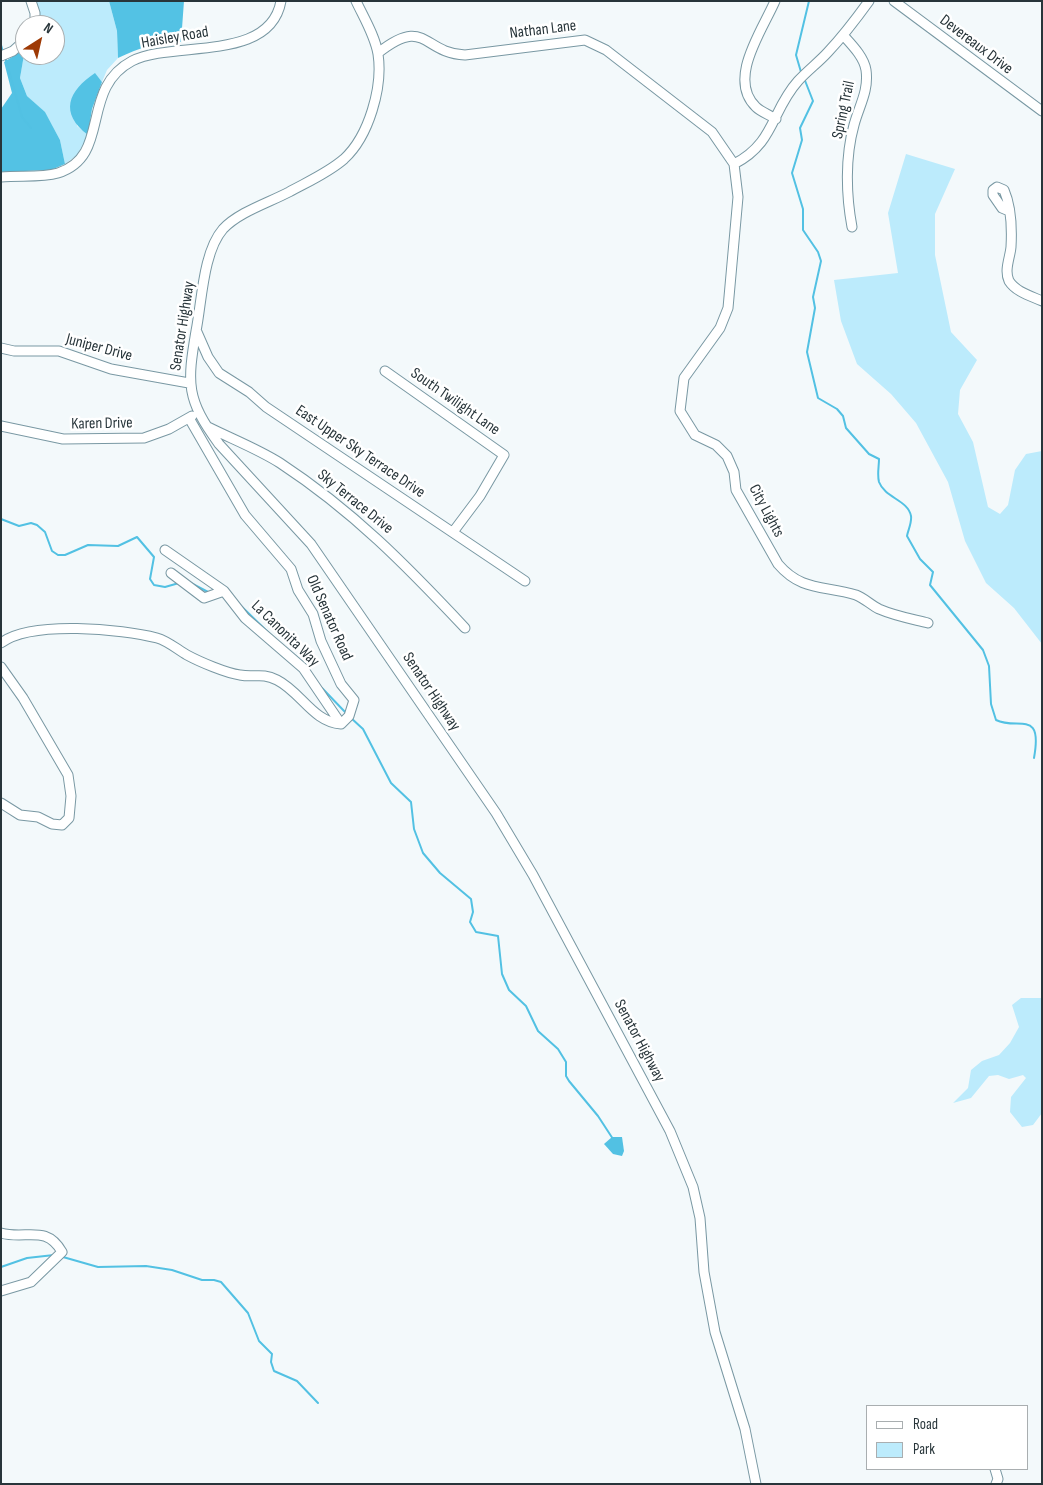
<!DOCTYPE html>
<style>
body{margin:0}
#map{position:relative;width:1043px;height:1485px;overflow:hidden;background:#f3f9fb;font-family:"Sofia Sans Condensed",sans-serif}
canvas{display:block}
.frame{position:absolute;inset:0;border:2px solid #28353a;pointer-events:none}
.legend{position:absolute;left:866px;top:1405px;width:162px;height:65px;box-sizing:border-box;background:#fff;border:1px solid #a9aeb0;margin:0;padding:6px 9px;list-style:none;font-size:15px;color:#28353a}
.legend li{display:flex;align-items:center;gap:10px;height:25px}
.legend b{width:25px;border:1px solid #a9aeb0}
.north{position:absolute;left:15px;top:15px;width:50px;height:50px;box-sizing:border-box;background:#fff;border:1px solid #a9aeb0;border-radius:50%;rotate:35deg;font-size:14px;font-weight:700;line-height:20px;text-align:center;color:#28353a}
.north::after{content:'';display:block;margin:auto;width:18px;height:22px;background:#9e3a05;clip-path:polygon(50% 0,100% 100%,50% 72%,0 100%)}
</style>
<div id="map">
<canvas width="1043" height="1485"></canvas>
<div class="frame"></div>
<ul class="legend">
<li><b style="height:6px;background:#fff"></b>Road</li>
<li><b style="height:14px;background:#bcebfc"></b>Park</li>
</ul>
<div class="north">N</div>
</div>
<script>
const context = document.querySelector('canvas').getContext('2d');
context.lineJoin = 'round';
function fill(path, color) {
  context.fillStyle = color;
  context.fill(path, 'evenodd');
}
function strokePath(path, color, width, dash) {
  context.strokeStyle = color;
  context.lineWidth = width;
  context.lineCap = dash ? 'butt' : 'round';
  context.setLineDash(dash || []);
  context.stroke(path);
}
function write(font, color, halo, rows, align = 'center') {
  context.font = font + ' "Sofia Sans Condensed",sans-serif';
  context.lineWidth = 5;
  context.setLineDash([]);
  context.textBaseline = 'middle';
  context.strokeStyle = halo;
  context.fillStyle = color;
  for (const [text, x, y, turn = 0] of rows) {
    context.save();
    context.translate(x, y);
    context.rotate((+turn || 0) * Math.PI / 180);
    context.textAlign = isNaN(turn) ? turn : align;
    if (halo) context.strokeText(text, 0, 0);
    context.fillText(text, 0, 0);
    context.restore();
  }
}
const green = new Path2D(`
 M34 1H109L117 31 118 58 107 70 102 82 95 74 77 126 88 135 77 155 65 164 60 140 45 113 27 96 20 78 25 48V55H55V25H38L40 15Z
 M906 154 955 169 935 214V255L951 332 977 360 960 390 958 414 973 442 988 507 1000 514 1008 505 1015 470 1026 454 1042 451V644L1014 608 986 583 965 541 948 482 916 423 891 394 857 364 841 321 834 280 898 273 888 213Z
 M1021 998H1042V1113L1033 1125 1022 1127 1010 1112 1011 1097 1026 1078 1023 1075 1009 1079 998 1075 989 1076 971 1098 953 1103 968 1088 971 1070 982 1061 999 1055 1010 1043 1019 1027 1012 1005Z`);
const forest = new Path2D(`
 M109 1H184L181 42C157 42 139 48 118 58L117 31Z
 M25 49 20 78 27 96 45 112 60 140 65 164 51 170 1 172V109L12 93 4 62Z
 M95 73 102 82 92 109 88 135C59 113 68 91 95 73Z`);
const water = new Path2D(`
 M612 1137H622L624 1151 622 1156 613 1154 604 1144Z`);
const stream = new Path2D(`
 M1 45 3 52
 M5 57 22 117 31 128
 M801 72 796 55 809 1
 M804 78 813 101 800 128 802 140 792 173 803 209V230L818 252 821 261 813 297 815 308 807 352 818 398 837 409 843 416 846 428 869 454 879 459C879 467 877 474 879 482 885 498 908 500 911 516 912 523 908 530 907 536L920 559 933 572 930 585 983 650 989 666 991 704 996 720C1018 731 1043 708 1034 758
 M1 519 19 526 31 523 37 525 45 532 52 551 58 555H65L88 545 118 546 137 537 154 557 150 579 154 585 165 587 179 583
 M185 580 210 593
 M239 604 275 639
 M322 688 346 713
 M351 718 363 729 391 783 411 802 414 829 423 853 440 873 471 899 473 912 470 922 476 932 498 936 502 974 509 990 526 1006 538 1031 558 1049 566 1062V1076L569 1081 598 1116 613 1139
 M63 1257 98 1267 146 1266 172 1270 202 1280H214L221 1282 248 1313 259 1341 272 1354 271 1362 274 1371 297 1381 318 1403
 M1 1267 27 1258 54 1255`);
const minor = new Path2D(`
 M31 1 35 13V25
 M356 1C364 18 375 36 378 54 383 87 369 136 344 159 328 173 307 182 289 192 268 203 239 212 223 229 203 252 202 301 196 331 187 384 186 399 219 444L311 544 496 813 533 875 670 1131 693 1187 700 1218 704 1272 715 1332 745 1429 756 1484
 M775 1C762 31 727 79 756 107 761 112 770 115 776 119
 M894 1 1042 111
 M843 35C852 45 864 57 866 70 869 91 859 106 854 125 845 157 846 195 852 227
 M378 53C426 15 422 53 465 55L585 40 606 50 712 132 734 164 738 197 728 308 720 328 684 378 680 411 695 435 716 445 727 456 734 472 736 490 778 564C802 592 824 585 856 595 864 598 871 605 879 609 895 616 912 619 928 623
 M1 56 13 51 25 40
 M734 164C775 143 771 111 798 81 807 71 819 62 828 52 843 36 856 19 869 1
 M1 177C19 175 41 178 58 173 112 156 79 89 132 61 173 40 270 63 281 1
 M1009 211 1002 208 993 195V190L997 187 1004 190C1011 206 1012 229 1011 247 1010 258 1004 270 1009 281 1016 292 1031 296 1042 301
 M197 332 208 357 219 373 249 392 266 407 525 581
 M1 348 14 351H59L111 369 189 383
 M385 371 504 455 480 496 453 532
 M1 426 63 439 144 438 169 429 192 416
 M208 427C232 439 258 449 280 463 353 511 406 565 465 628
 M165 550 224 591 245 618 303 668 341 724
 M171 573 204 598 224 591
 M1 643C31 620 122 629 157 638 168 641 178 650 187 655 200 662 226 673 240 675 255 678 261 672 277 680 301 692 313 722 341 724L349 716 354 700 341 684 321 641 313 614 298 590 291 569 245 515 189 418
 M1 667 23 698 68 775 71 796 69 818 62 825 52 824 38 817 20 815 1 803
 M1 1233C26 1240 46 1224 62 1252L31 1282 1 1291
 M995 1469 998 1479 996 1484`);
const streetNames = [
 ["Nathan Lane",543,30,-7],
 ["Haisley Road",175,38,-10],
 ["Devereaux Drive",976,45,37],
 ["Spring Trail",844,110,-78],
 ["Senator Highway",183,326,-81],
 ["Juniper Drive",99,348,15],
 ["South Twilight Lane",455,402,35],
 ["Karen Drive",102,424,-1],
 ["East Upper Sky Terrace Drive",360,452,34],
 ["Sky Terrace Drive",355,502,39],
 ["City Lights",766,511,62],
 ["Old Senator Road",329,618,66],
 ["La Canonita Way",285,634,44],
 ["Senator Highway",431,692,56],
 ["Senator Highway",639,1041,62]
];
fill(green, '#bcebfc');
fill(forest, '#53c2e4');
fill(water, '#52c1e3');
strokePath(stream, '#52c1e3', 2);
strokePath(minor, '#7998a3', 11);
strokePath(minor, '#fff', 9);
write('16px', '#28353a', '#fff', streetNames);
</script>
